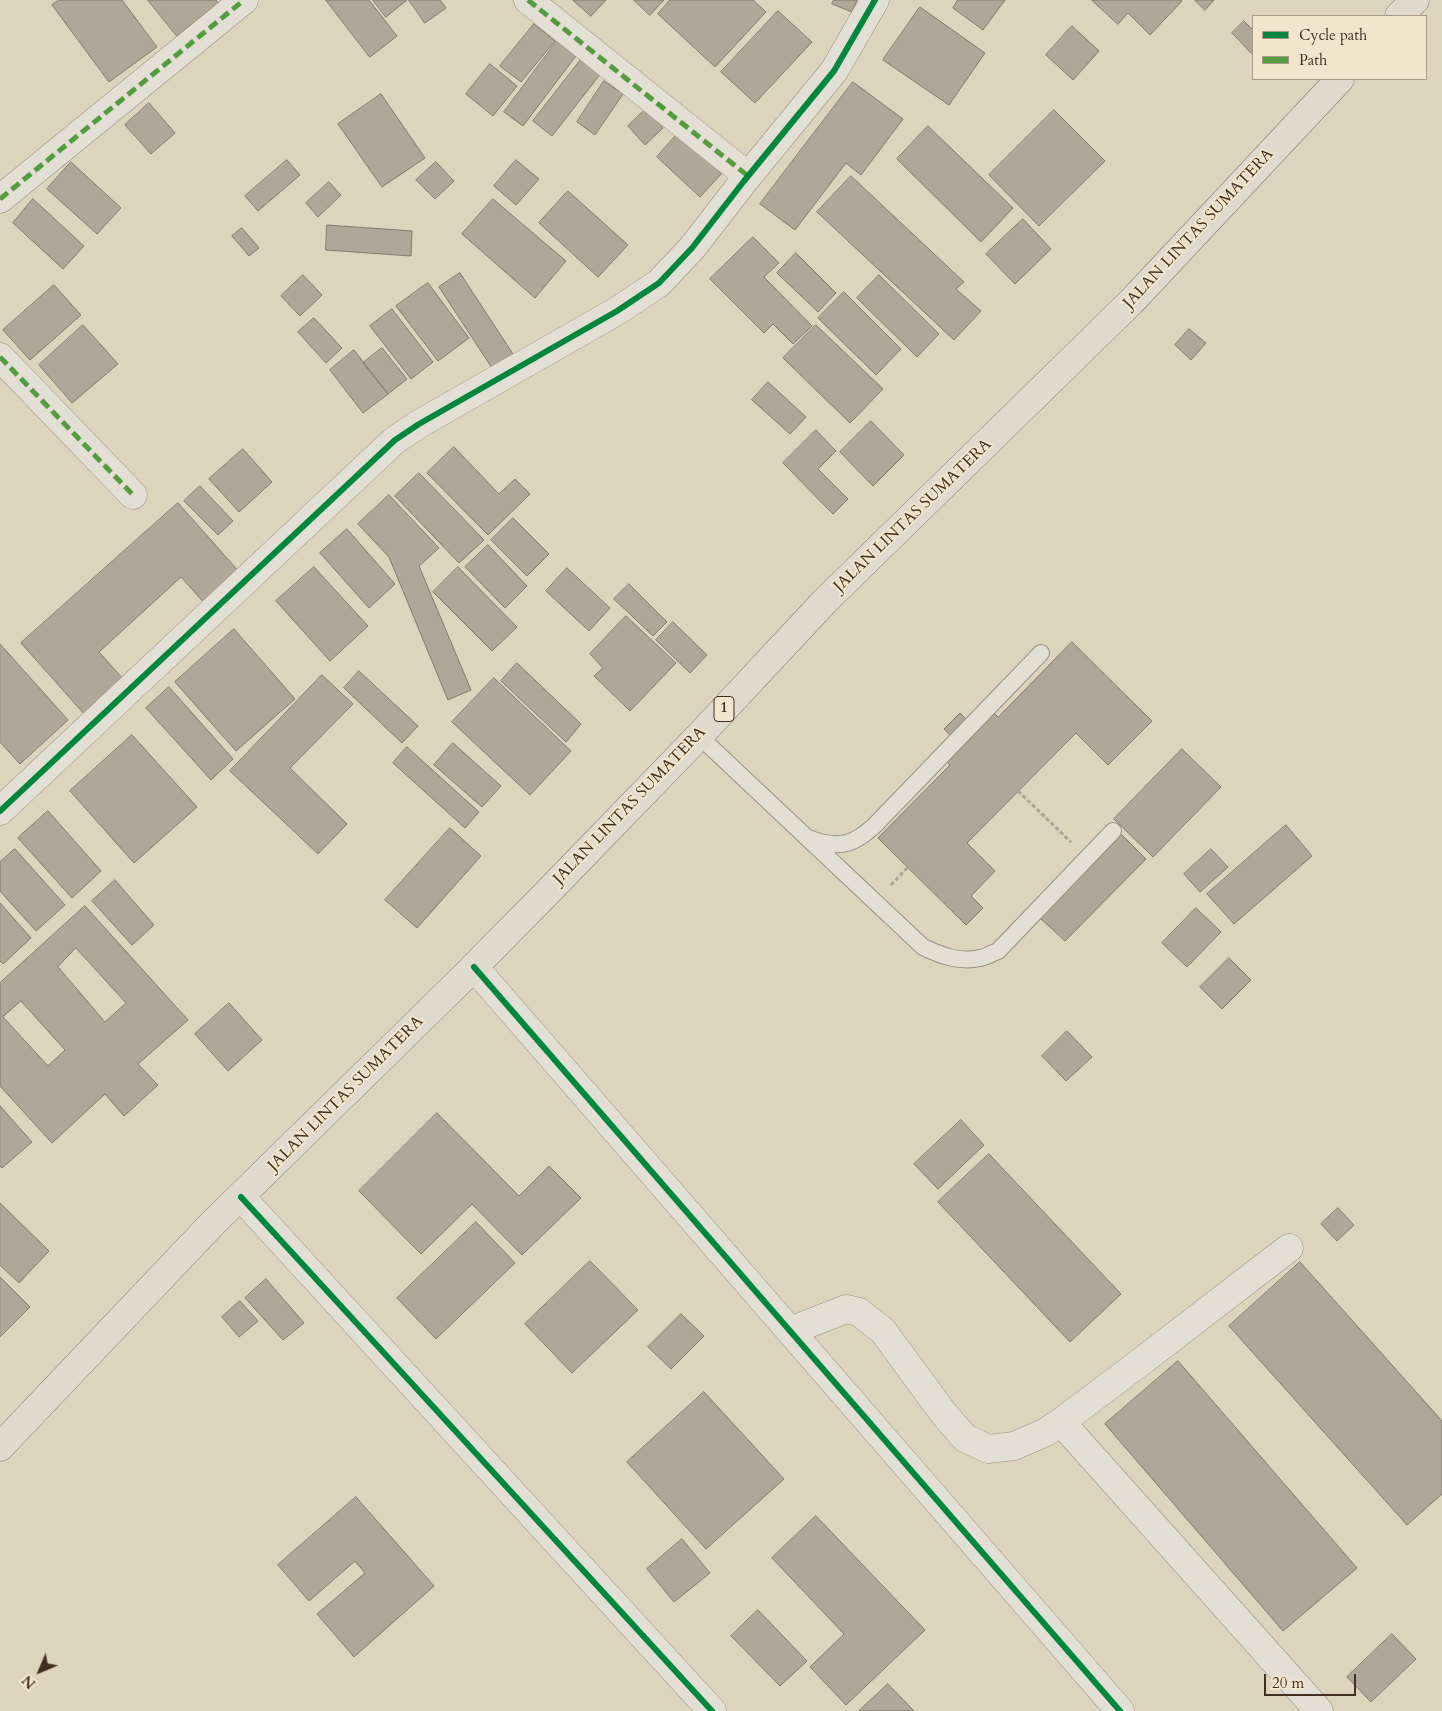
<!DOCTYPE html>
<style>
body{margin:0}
#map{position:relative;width:1442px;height:1711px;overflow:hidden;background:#ddd4be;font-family:Cardo,serif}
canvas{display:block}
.legend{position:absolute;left:1252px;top:15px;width:175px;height:65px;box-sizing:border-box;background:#f1e6cc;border:1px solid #aa9c88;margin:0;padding:6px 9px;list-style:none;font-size:15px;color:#402e21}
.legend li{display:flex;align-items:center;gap:10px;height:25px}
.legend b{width:25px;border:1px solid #aa9c88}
.north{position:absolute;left:15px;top:1646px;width:50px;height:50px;-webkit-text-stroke:4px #f1e6cc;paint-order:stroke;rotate:225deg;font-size:14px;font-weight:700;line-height:20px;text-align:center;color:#402e21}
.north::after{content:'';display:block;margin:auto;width:18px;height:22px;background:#402e21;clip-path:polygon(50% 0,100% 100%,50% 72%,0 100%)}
.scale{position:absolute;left:1264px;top:1674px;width:92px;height:22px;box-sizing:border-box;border:2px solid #402e21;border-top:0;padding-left:6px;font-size:15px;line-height:18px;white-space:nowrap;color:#402e21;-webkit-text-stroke:4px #f1e6cc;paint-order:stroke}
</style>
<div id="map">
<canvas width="1442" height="1711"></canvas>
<ul class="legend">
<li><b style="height:6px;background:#00873e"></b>Cycle path</li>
<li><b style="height:6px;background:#539d3f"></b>Path</li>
</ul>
<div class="north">N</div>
<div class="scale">20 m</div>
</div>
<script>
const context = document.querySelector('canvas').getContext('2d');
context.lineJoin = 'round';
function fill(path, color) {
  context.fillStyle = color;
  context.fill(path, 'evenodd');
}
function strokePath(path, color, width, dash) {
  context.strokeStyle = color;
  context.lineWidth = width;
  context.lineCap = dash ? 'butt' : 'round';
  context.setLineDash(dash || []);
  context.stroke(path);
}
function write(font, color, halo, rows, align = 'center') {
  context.font = font + ' Cardo,serif';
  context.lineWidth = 4;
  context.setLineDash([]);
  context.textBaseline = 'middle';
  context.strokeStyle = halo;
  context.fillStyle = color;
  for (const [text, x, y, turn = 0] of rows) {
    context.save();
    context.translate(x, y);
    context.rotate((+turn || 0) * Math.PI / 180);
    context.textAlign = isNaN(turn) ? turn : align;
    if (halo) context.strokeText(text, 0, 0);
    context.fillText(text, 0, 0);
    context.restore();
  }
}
const building = new Path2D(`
 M59 0H122L157 47 109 82 52 5Z
 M148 0H216L218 3 177 36Z
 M326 0H369L397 36 370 57Z
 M373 0H407L386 17Z
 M409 0H440L446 8 425 23Z
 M573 0H606L591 16Z
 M634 0H664L650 15Z
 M670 0H753L766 12 715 67 658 14Z
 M834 0H857L852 12 832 4Z
 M958 0H1005L983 30 953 8Z
 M1092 0H1181L1182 1 1150 35 1128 13 1118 24Z
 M1195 0H1214L1205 10Z
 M920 7 985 53 949 105 883 60Z
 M778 11 812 42 755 103 721 72Z
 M1244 21 1253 30V55L1232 33Z
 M534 24 555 41 521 82 500 66Z
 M1072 26 1099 51 1073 80 1046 55Z
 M557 41 576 56 523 126 504 112Z
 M583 57 602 72 552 136 533 121Z
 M490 64 517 86 493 116 466 94Z
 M604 81 623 94 595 135 577 122Z
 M853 82 903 119 861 175 846 163 795 230 760 204Z
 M381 94 425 158 382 187 338 124Z
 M149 103 175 133 151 154 125 125Z
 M646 109 663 128 645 145 628 126Z
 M1054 110 1105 161 1039 226 989 175Z
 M928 126 1013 208 981 242 897 159Z
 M678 133 722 173 700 197 657 157Z
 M287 160 300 175 258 211 245 196Z
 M516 160 539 179 516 205 494 186Z
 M71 162 121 208 97 234 47 189Z
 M436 162 454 181 435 199 416 180Z
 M851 176 964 282 956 289 981 311 954 340 817 212Z
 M329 182 341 195 318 217 306 203Z
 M568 191 628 245 598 277 539 223Z
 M33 199 84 246 63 269 13 223Z
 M493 199 566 261 535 298 462 234Z
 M1023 219 1051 249 1015 284 986 254Z
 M327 225 412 231 411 256 326 250Z
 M242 228 259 248 249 256 232 236Z
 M753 237 779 263 764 277 812 326 793 344 773 324 764 333 710 279Z
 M796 253 836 293 818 312 777 273Z
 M460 273 513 354 492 368 439 287Z
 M303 275 322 295 300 316 281 296Z
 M879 275 939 334 917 357 857 298Z
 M428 283 469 338 438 361 396 306Z
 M54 285 81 315 30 360 3 330Z
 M844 292 901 349 876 375 818 318Z
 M392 309 433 362 411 379 370 326Z
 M314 318 342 348 326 363 298 332Z
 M83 325 118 364 72 403 39 365Z
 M816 325 883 389 850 423 783 358Z
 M1189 329 1206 343 1191 360 1175 345Z
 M382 348 407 379 388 394 363 363Z
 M354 350 388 394 363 413 330 370Z
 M768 382 806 417 790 434 752 400Z
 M871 421 904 455 873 486 840 452Z
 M816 430 836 451 818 469 848 499 833 514 783 463Z
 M454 447 499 494 515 479 530 494 488 535 427 473Z
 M243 449 272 482 239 512 209 479Z
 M419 473 484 540 459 563 395 496Z
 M200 486 233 521 218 535 184 501Z
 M389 495 439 548 419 566 471 690 448 700 389 557 358 524Z
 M178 503 242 575 207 606 181 577 99 652 124 680 85 715 21 643Z
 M513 518 549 554 527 576 491 540Z
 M347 529 395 584 369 608 320 553Z
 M488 545 527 586 505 608 465 567Z
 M314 567 368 626 330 661 276 601Z
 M458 567 517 627 492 651 433 592Z
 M567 568 610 608 589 631 546 591Z
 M629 584 667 622 653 636 614 599Z
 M626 616 676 663 630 711 594 676 603 668 590 654Z
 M673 622 707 655 690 673 656 640Z
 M234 629 295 699 236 751 175 682Z
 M1072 642 1152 721 1108 765 1076 733 967 843 995 871 971 896 983 908 966 925 878 838 950 765 945 760 959 745 944 729 960 713 975 729 992 711 998 717Z
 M0 644 68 720 20 764 0 742Z
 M517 663 581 724 566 742 501 681Z
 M359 671 418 726 402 743 344 688Z
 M322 675 353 704 290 768 347 824 318 854 230 771Z
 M494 678 571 751 530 795 452 722Z
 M169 687 233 759 211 780 146 708Z
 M132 735 197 807 134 863 70 791Z
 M453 743 501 786 482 807 434 765Z
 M407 747 479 812 465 828 393 763Z
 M1182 749 1221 787 1153 857 1114 819Z
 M48 811 101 871 72 898 18 838Z
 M1286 825 1312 856 1234 924 1207 894Z
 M450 828 481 856 417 928 385 900Z
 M1122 835 1146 859 1065 941 1040 918Z
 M15 849 65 905 36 931 0 891V862Z
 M1211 849 1228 867 1200 892 1184 874Z
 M115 880 154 925 132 945 92 901Z
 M0 903 31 938 3 964 0 961Z
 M85 906 188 1020 138 1064 158 1085 124 1116 105 1094 52 1143 0 1086V983ZM76 948 126 1003 105 1022 58 967ZM21 1001 65 1050 48 1066 3 1017Z
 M1196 908 1221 932 1187 967 1162 943Z
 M1229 958 1251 980 1222 1009 1200 987Z
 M229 1003 262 1040 228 1071 195 1034Z
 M1067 1031 1092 1057 1066 1081 1042 1056Z
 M0 1106 32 1142 2 1168 0 1166Z
 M437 1113 519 1196 549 1166 581 1198 522 1255 472 1204 421 1254 359 1191Z
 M961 1120 984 1145 938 1189 914 1164Z
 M989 1154 1121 1294 1070 1342 938 1202Z
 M0 1203 49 1251 19 1283 0 1265Z
 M1338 1208 1354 1225 1337 1241 1321 1224Z
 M476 1222 515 1263 436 1339 397 1298Z
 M590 1261 638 1310 572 1373 525 1324Z
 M1300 1262 1442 1421V1494L1407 1525 1229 1326Z
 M0 1277 30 1307 0 1337Z
 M266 1279 304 1323 283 1340 245 1298Z
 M240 1301 258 1321 239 1337 222 1317Z
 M681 1314 704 1336 671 1369 648 1347Z
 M1178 1361 1357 1568 1283 1631 1105 1424Z
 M704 1392 784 1479 706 1549 627 1462Z
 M356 1497 434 1586 354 1657 317 1614 365 1573 355 1561 309 1601 278 1565Z
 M816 1516 925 1630 846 1705 810 1667 844 1634 772 1558Z
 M682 1539 710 1573 674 1602 647 1569Z
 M758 1610 807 1661 780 1686 731 1636Z
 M1392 1634 1416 1659 1371 1702 1347 1677Z
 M888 1684 914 1711H859Z`);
const path = new Path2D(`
 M1018 791 1071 842
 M891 885 908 867`);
const service = new Path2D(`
 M699 736 923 947C940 955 960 963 980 958 986 957 992 953 998 951L1113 831
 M808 838C823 844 843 848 858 838 864 835 869 830 874 826L1041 653`);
const minor = new Path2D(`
 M528 0 748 176
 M0 199 244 0
 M0 357 133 495
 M0 811 395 440 419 424 617 311 659 283 692 248 744 181 834 71 875 0
 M474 967 1120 1711
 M241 1197 712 1711
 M790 1331 846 1309 859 1312 883 1331 944 1414 965 1438 988 1449 1014 1446 1046 1432 1061 1422 1142 1361 1289 1248
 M1061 1422 1319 1711`);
const trunk = new Path2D(`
 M1399 16 1415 0
 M0 1447 213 1223 465 976 543 897 699 736 825 601 1132 301 1340 79`);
const quiet = new Path2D(`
 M528 0 748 176
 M0 199 244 0
 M0 357 133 495`);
const cycleway = new Path2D(`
 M0 811 395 440 419 424 617 311 659 283 692 248 744 181 834 71 875 0
 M474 967 1120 1711
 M241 1197 712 1711`);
const shields = [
 [724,709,20]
];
const shieldNames = [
 ["1",724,709]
];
const streetNames = [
 ["JALAN LINTAS SUMATERA",1199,229,-47],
 ["JALAN LINTAS SUMATERA",913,516,-44],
 ["JALAN LINTAS SUMATERA",630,806,-46],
 ["JALAN LINTAS SUMATERA",346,1094,-45]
];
fill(building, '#afa899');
strokePath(building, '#817a6d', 1);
strokePath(service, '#979082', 18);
strokePath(minor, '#979082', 29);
strokePath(trunk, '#817a6d', 29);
strokePath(path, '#a8a399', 3, [4, 2.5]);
strokePath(service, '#e4dfd4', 16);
strokePath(minor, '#e4dfd4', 28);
strokePath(trunk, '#dfdacd', 28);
strokePath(quiet, '#539d3f', 5, [10, 5]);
strokePath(cycleway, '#00873e', 6);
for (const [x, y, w] of shields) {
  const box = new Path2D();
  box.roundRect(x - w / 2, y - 12.5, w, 25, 4);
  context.fillStyle = '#f1e6cc';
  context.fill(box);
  strokePath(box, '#402e21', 1);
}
write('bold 15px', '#402e21', null, shieldNames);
write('16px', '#402e21', '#f1e6cc', streetNames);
</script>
